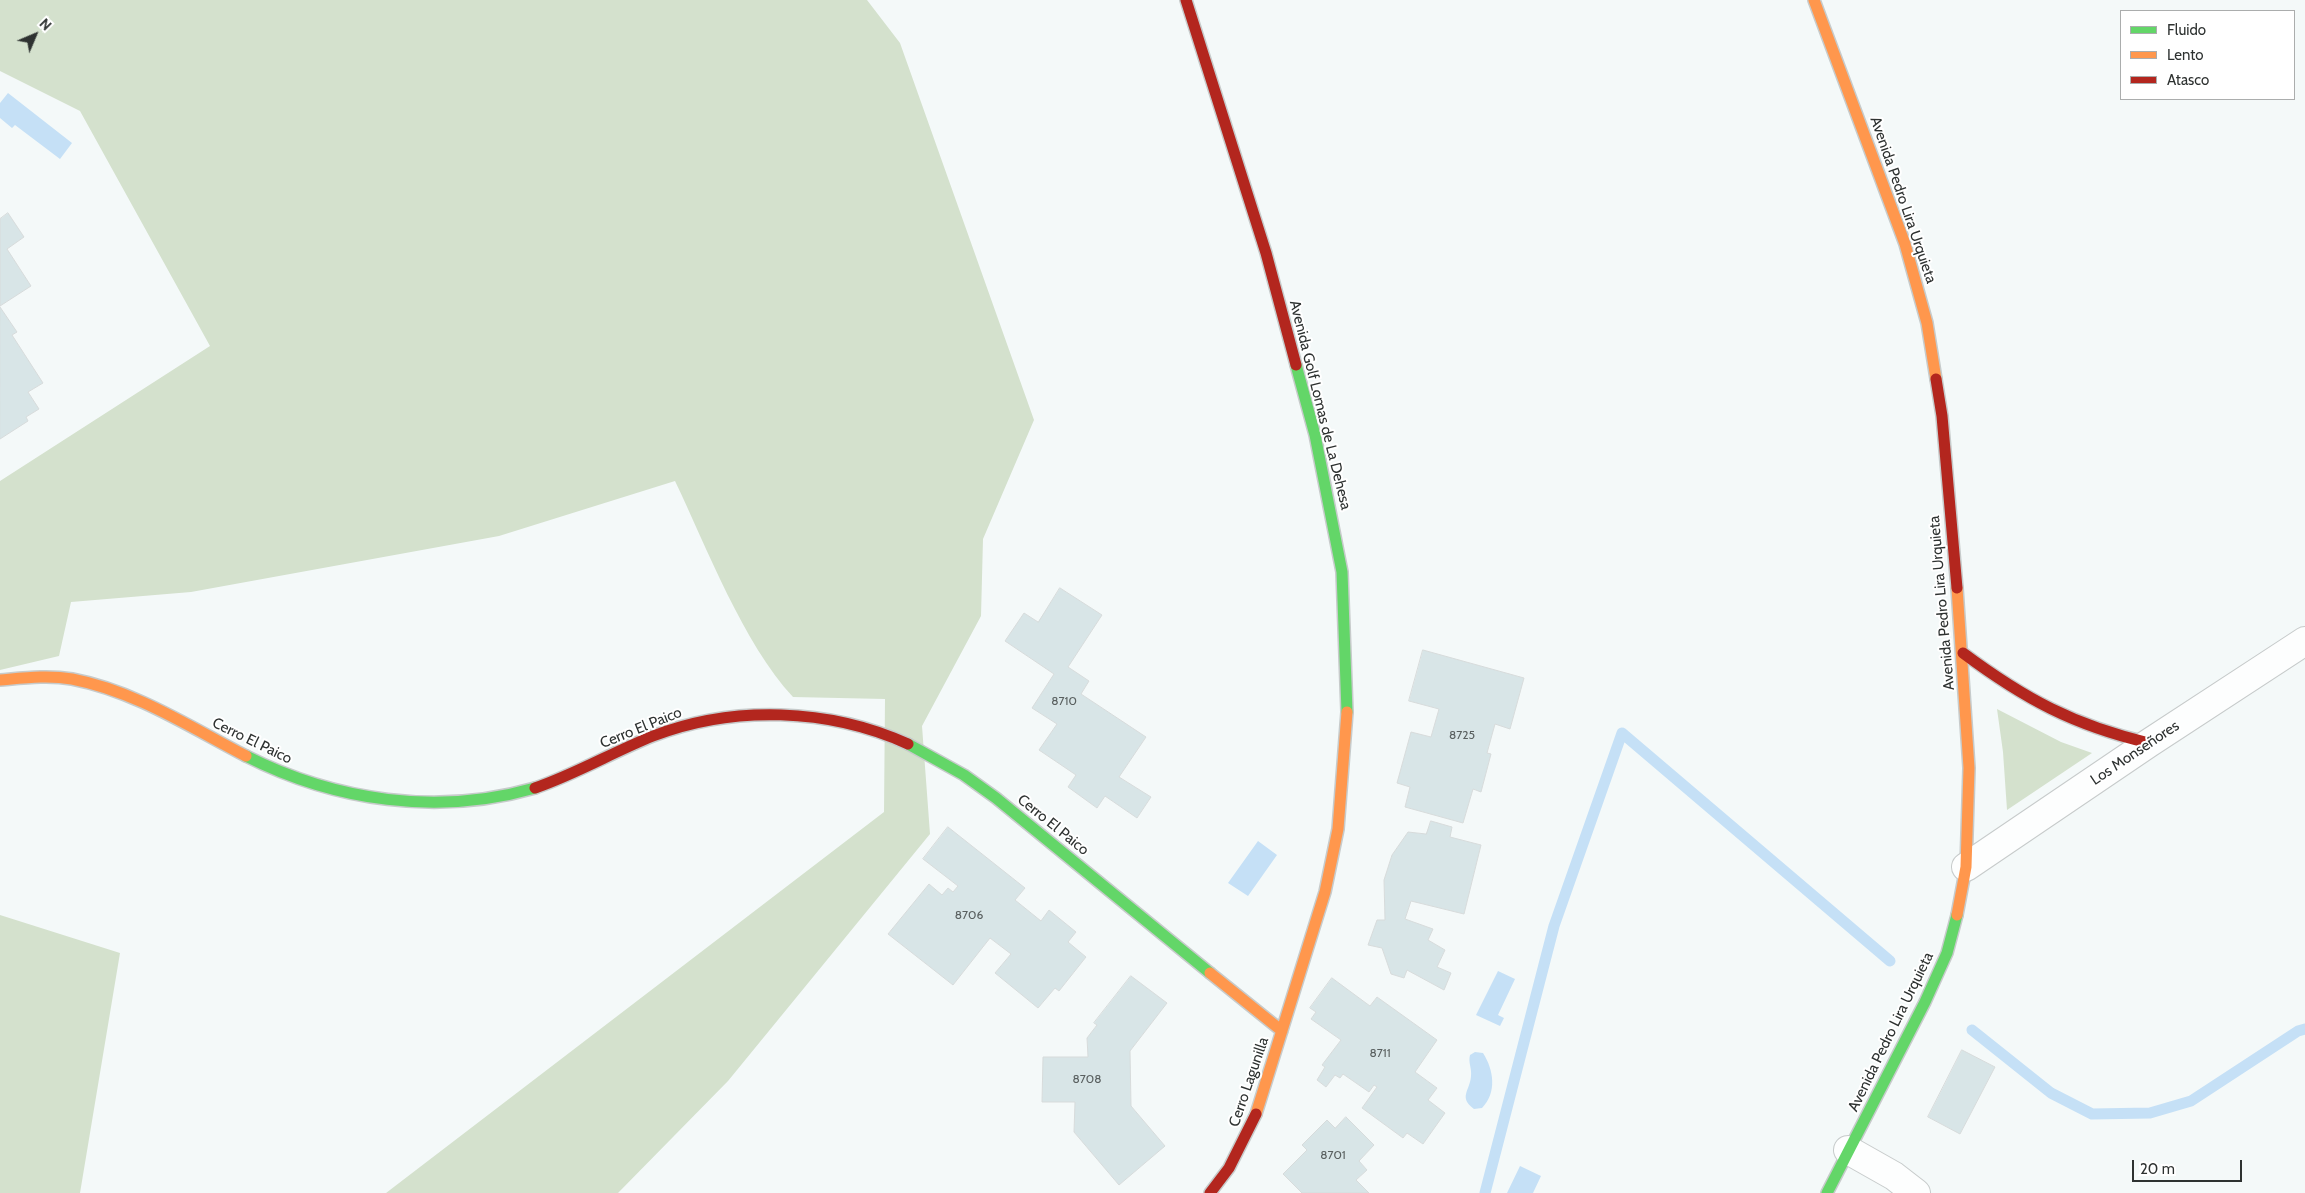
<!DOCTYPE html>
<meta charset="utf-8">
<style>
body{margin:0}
#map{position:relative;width:2305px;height:1193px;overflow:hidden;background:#f4f9f9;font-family:Cabin,sans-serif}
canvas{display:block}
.legend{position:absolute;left:2120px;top:10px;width:175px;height:90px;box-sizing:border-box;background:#fff;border:1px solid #abadad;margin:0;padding:6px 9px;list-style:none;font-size:15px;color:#2e3231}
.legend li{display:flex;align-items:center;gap:10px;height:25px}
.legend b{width:25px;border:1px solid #abadad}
.north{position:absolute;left:10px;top:10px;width:50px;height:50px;-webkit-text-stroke:4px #fff;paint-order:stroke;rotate:45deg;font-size:14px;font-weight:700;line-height:20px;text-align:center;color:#2e3231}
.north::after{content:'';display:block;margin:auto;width:18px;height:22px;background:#2e3231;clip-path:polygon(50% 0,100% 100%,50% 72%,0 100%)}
.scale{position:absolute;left:2132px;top:1160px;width:110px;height:22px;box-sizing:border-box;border:2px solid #2e3231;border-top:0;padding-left:6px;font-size:15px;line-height:18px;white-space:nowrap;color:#2e3231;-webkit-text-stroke:4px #fff;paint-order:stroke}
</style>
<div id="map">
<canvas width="2305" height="1193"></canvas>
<ul class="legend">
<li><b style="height:6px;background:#63d668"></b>Fluido</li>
<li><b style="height:6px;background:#ff974d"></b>Lento</li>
<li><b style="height:6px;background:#b3261e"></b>Atasco</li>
</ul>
<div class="north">N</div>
<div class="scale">20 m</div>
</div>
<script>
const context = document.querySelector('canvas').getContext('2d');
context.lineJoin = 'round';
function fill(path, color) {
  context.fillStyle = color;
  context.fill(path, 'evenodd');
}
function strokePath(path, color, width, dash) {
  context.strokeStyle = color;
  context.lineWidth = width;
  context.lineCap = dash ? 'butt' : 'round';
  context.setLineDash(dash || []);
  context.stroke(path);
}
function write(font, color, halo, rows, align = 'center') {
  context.font = font + ' Cabin,sans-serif';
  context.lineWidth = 4;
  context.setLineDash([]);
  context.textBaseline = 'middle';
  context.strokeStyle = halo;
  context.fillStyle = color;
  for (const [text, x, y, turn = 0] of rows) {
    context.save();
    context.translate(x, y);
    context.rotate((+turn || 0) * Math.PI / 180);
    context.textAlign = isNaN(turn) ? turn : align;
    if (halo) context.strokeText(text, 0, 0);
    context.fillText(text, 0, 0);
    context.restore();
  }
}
const green = new Path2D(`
 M0 0H867L900 43 1034 420 983 539 981 616 922 726 930 834 728 1081 618 1193H386L884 812 885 699 793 697C743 643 707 548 675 481L499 536 191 592 71 602 59 656 0 670V481L210 346 80 111 0 71Z
 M1997 709 2061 742 2092 753 2007 810 2003 752Z
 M0 915 120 953 80 1193H0Z`);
const water = new Path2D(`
 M8 93 72 143 60 159 15 125 12 128 0 118V103Z
 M1258 841 1277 855 1248 896 1228 883Z
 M1498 971 1515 979 1498 1015 1504 1018 1500 1026 1476 1015Z
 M1475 1052 1483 1053C1494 1070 1497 1093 1482 1108L1474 1109C1458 1097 1470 1091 1471 1076 1472 1068 1468 1063 1470 1055Z
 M1520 1166 1541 1176 1533 1193H1507Z`);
const stream = new Path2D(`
 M1972 1030 2051 1093 2092 1114 2150 1113 2191 1101 2298 1031 2305 1029
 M1485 1193 1554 926 1622 733 1890 961`);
const building = new Path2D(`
 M8 213 24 237 7 249 31 286 0 306V219Z
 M0 307 17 332 12 335 43 383 28 392 39 409 26 417 28 421 0 439Z
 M1060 588 1102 615 1068 667 1089 681 1081 694 1146 737 1119 777 1151 797 1137 818 1105 796 1097 808 1068 787 1076 775 1039 750 1057 724 1032 708 1054 674 1005 641 1024 613 1038 622Z
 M1423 650 1524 678 1510 729 1495 724 1487 753 1491 754 1481 792 1473 789 1463 823 1405 807 1410 787 1397 783 1411 732 1431 737 1439 709 1409 701Z
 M1431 821 1452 827 1450 837 1481 845 1464 914 1411 901 1405 919 1433 929 1428 940 1445 950 1437 967 1451 973 1444 990 1407 970 1404 978 1391 974 1382 948 1368 945 1377 920H1385L1384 880 1392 855 1408 832 1426 834Z
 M948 827 1025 888 1015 900 1041 921 1049 910 1076 932 1068 942 1086 957 1059 991 1055 988 1038 1008 995 973 1011 954 990 938 953 985 888 934 929 884 942 895 948 888 953 892 958 886 923 859Z
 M1131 976 1167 1003 1130 1051 1131 1106 1165 1146 1119 1185 1074 1132 1075 1102H1042L1043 1057H1088L1087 1038 1097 1025 1094 1023Z
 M1332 978 1370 1006 1377 997 1437 1040 1415 1072 1437 1088 1428 1100 1445 1113 1423 1144 1407 1133 1403 1138 1362 1108 1377 1087 1374 1085 1369 1092 1343 1074 1340 1078 1335 1075 1326 1087 1317 1080 1325 1067 1322 1065 1341 1040 1311 1019 1316 1012 1310 1008Z
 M1962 1050 1995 1067 1960 1134 1928 1117Z
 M1346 1117 1374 1145 1359 1161 1367 1170 1356 1180 1369 1193H1302L1283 1174 1307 1150 1302 1145 1327 1120 1335 1128Z`);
const street = new Path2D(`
 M1966 867 2149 743 2305 641
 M1848 1150 1894 1176 1916 1193`);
const fast = new Path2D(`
 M1296 365 1315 435 1342 572 1347 712
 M908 744 964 775 996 798 1210 973
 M246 756C335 801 438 816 535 788
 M1827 1193 1925 1002 1947 953 1957 915`);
const slow = new Path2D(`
 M1814 0 1905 244 1927 323 1936 379
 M1957 588 1969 768 1966 867 1957 915
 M0 680C24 678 48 675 72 679 135 691 190 727 246 756
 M1210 973 1282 1031
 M1256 1114 1325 892 1338 829 1347 712`);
const jam = new Path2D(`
 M1186 0 1266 253 1296 365
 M1936 379 1942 416 1957 588
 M1963 653C2025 699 2073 725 2149 743
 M535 788C576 774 613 752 653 736 733 705 829 708 908 744
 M1210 1193 1229 1168 1256 1114`);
const numberNames = [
 ["8710",1064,701],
 ["8725",1462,735],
 ["8706",969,915],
 ["8711",1380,1053],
 ["8708",1087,1079],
 ["8701",1333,1155]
];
const streetNames = [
 ["Avenida Pedro Lira Urquieta",1903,200,71],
 ["Avenida Golf Lomas de La Dehesa",1320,405,76],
 ["Avenida Pedro Lira Urquieta",1942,603,-95],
 ["Cerro El Paico",641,728,-22],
 ["Cerro El Paico",252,741,26],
 ["Los Monseñores",2135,753,-34],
 ["Cerro El Paico",1053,825,39],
 ["Avenida Pedro Lira Urquieta",1891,1032,-64],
 ["Cerro Lagunilla",1249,1082,-71]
];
fill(green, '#d4e1cd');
fill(water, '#c5e0f6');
strokePath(stream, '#c5e0f6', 11);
fill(building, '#d8e5e7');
strokePath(building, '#d7dbdb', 1);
strokePath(street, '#c7cbcb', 30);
strokePath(fast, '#c7cbcb', 14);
strokePath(slow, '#c7cbcb', 14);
strokePath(jam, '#c7cbcb', 14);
strokePath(street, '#fdfefe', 28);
strokePath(fast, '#63d668', 11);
strokePath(slow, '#ff974d', 11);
strokePath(jam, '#b3261e', 11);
write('12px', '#5a6060', null, numberNames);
write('15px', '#2e3231', '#fff', streetNames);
</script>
